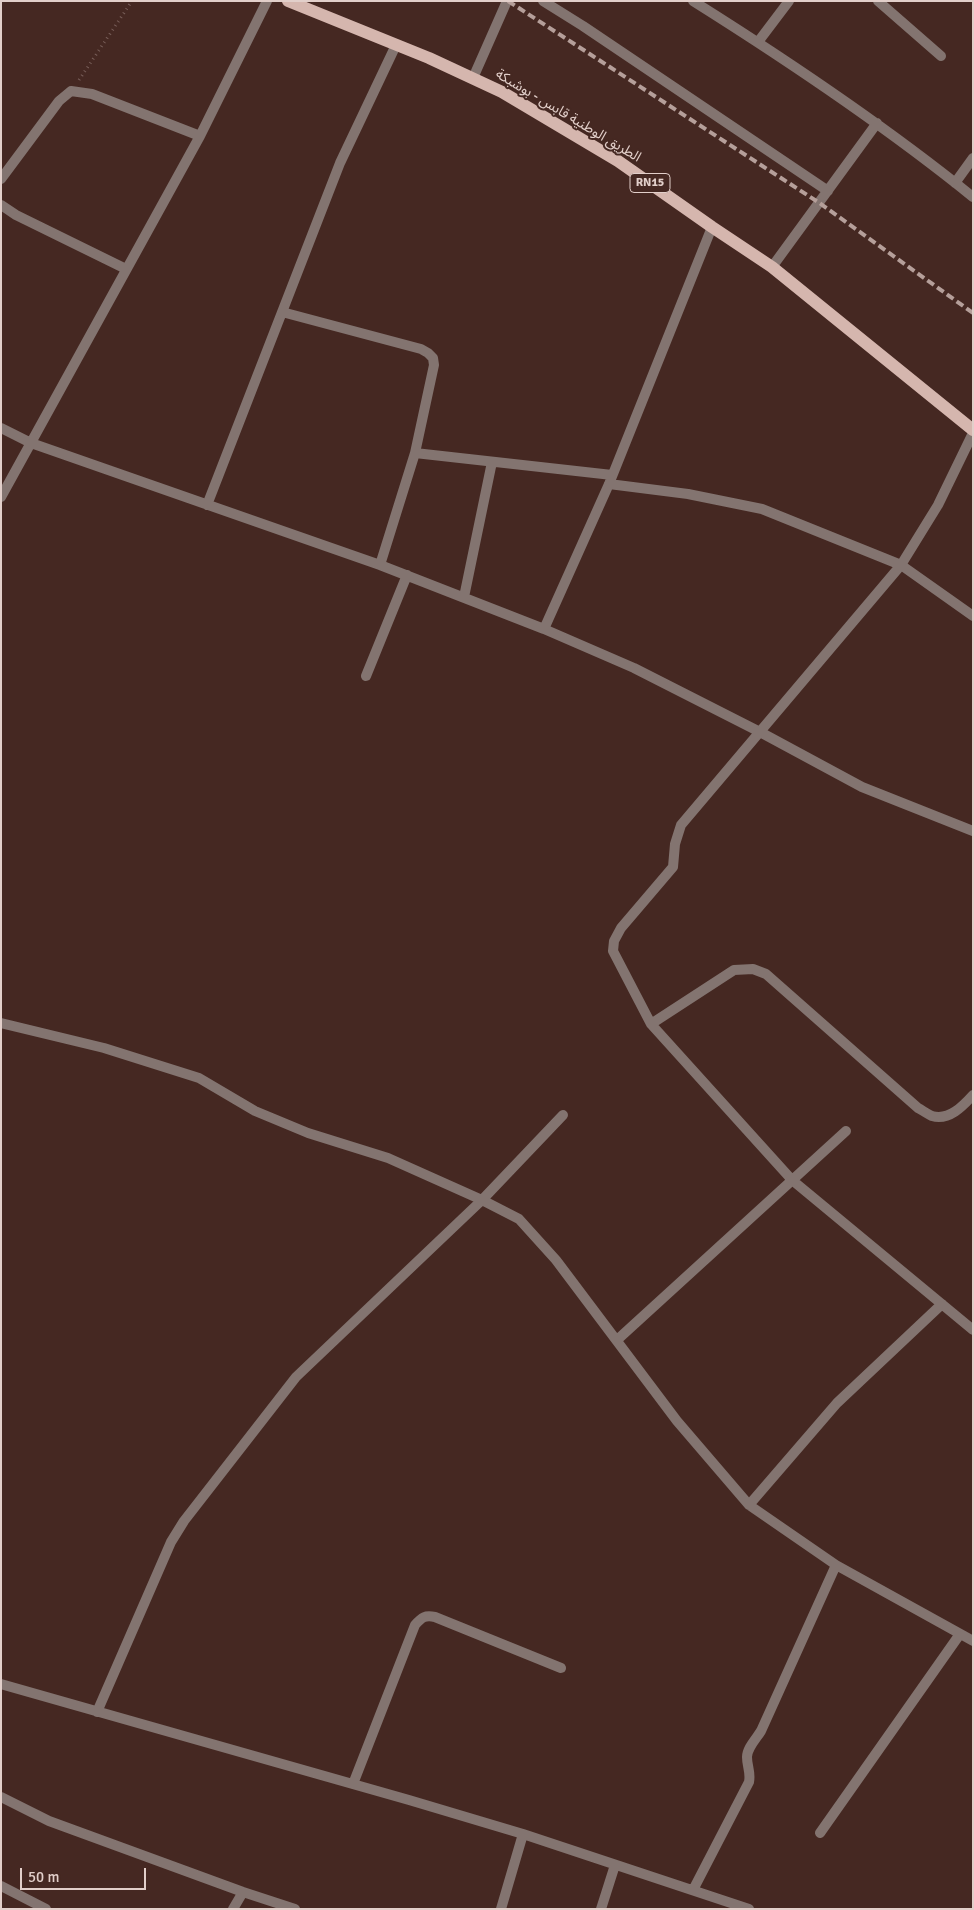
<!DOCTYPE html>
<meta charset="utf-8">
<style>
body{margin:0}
#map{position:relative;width:974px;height:1910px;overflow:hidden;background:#452822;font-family:Signika,sans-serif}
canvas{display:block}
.frame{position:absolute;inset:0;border:2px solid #e2cfca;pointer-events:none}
.scale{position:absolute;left:20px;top:1868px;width:126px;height:22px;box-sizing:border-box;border:2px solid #e2cfca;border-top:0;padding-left:6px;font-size:15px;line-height:18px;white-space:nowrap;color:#e2cfca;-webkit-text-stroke:4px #452822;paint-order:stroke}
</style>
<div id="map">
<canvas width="974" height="1910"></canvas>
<div class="frame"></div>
<div class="scale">50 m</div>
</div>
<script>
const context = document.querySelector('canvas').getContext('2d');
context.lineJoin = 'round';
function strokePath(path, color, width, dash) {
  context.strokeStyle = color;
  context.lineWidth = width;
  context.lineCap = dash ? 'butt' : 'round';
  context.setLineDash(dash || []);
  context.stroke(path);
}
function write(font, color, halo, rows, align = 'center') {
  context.font = font + ' Signika,"Noto Sans Arabic",sans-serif';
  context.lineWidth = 4;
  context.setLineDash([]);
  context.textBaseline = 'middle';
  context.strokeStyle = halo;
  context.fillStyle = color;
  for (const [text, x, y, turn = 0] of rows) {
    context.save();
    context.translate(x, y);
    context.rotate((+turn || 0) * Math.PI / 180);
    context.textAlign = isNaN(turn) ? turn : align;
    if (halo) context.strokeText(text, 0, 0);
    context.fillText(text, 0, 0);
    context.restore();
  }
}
const path = new Path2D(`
 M79 80 132 1`);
const street = new Path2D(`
 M543 1 583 26 828 191
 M693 1C790 62 884 125 973 197
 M878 1 941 56
 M758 42 789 1
 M473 78 507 1
 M1 179 59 101 71 91 92 94 200 136
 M955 183 973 158
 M1 205 16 215 126 269
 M772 267 877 123
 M282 312 421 349 428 353 433 358 434 365 415 453 380 565
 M1 428 31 443 380 565 544 629 634 668 760 732 862 787 973 831
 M973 433 938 505 901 565 681 825 675 844 673 867 621 928 614 941 613 951 651 1024 792 1180 973 1330
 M415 453 612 475
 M609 484 688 494 762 509 901 565 973 616
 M1 497 200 136 267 1
 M207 505 340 163 396 45
 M464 597 492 462
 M544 629 609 484 712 227
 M366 676 407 575
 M1 1023 104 1048 199 1078 255 1111 308 1133 388 1158 482 1200 519 1219 556 1260 677 1421 749 1505 836 1565 973 1641
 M651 1024 734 970 753 969 766 974 918 1108C922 1110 927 1114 932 1116 949 1121 963 1106 973 1095
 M617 1340 846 1131
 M749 1505 837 1403 942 1304
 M1 1684 409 1800 523 1834 749 1909
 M97 1712 171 1542 184 1521 296 1377 482 1200 563 1115
 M353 1784 415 1625C422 1617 425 1615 435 1617L561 1668
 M1 1797 49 1821 243 1892 295 1909
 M820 1833 960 1634
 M1 1886 46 1909
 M693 1890 749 1782C751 1772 747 1767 747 1757 747 1748 756 1739 761 1731L836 1565
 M233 1909 243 1892
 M501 1909 523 1834
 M601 1909 615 1865`);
const primary = new Path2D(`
 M288 1 429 58 502 92 618 161 712 227 772 267 973 430`);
const rail = new Path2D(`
 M508 1 818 202 973 313`);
const shields = [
 [650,183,40]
];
const shieldNames = [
 ["RN15",650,183]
];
const streetNames = [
 ["الطريق الوطنية قابس - بوشبكة",568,116,31]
];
strokePath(path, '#785e59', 3, [1, 4]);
strokePath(street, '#837470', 10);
strokePath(primary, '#d5b6ae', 12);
strokePath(rail, '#b59f9a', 4, [8, 4]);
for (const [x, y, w] of shields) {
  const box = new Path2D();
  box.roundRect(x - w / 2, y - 9.5, w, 19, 4);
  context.fillStyle = '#452822';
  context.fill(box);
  strokePath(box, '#e2cfca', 1);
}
write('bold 12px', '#e2cfca', null, shieldNames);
write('14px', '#e2cfca', '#452822', streetNames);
</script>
